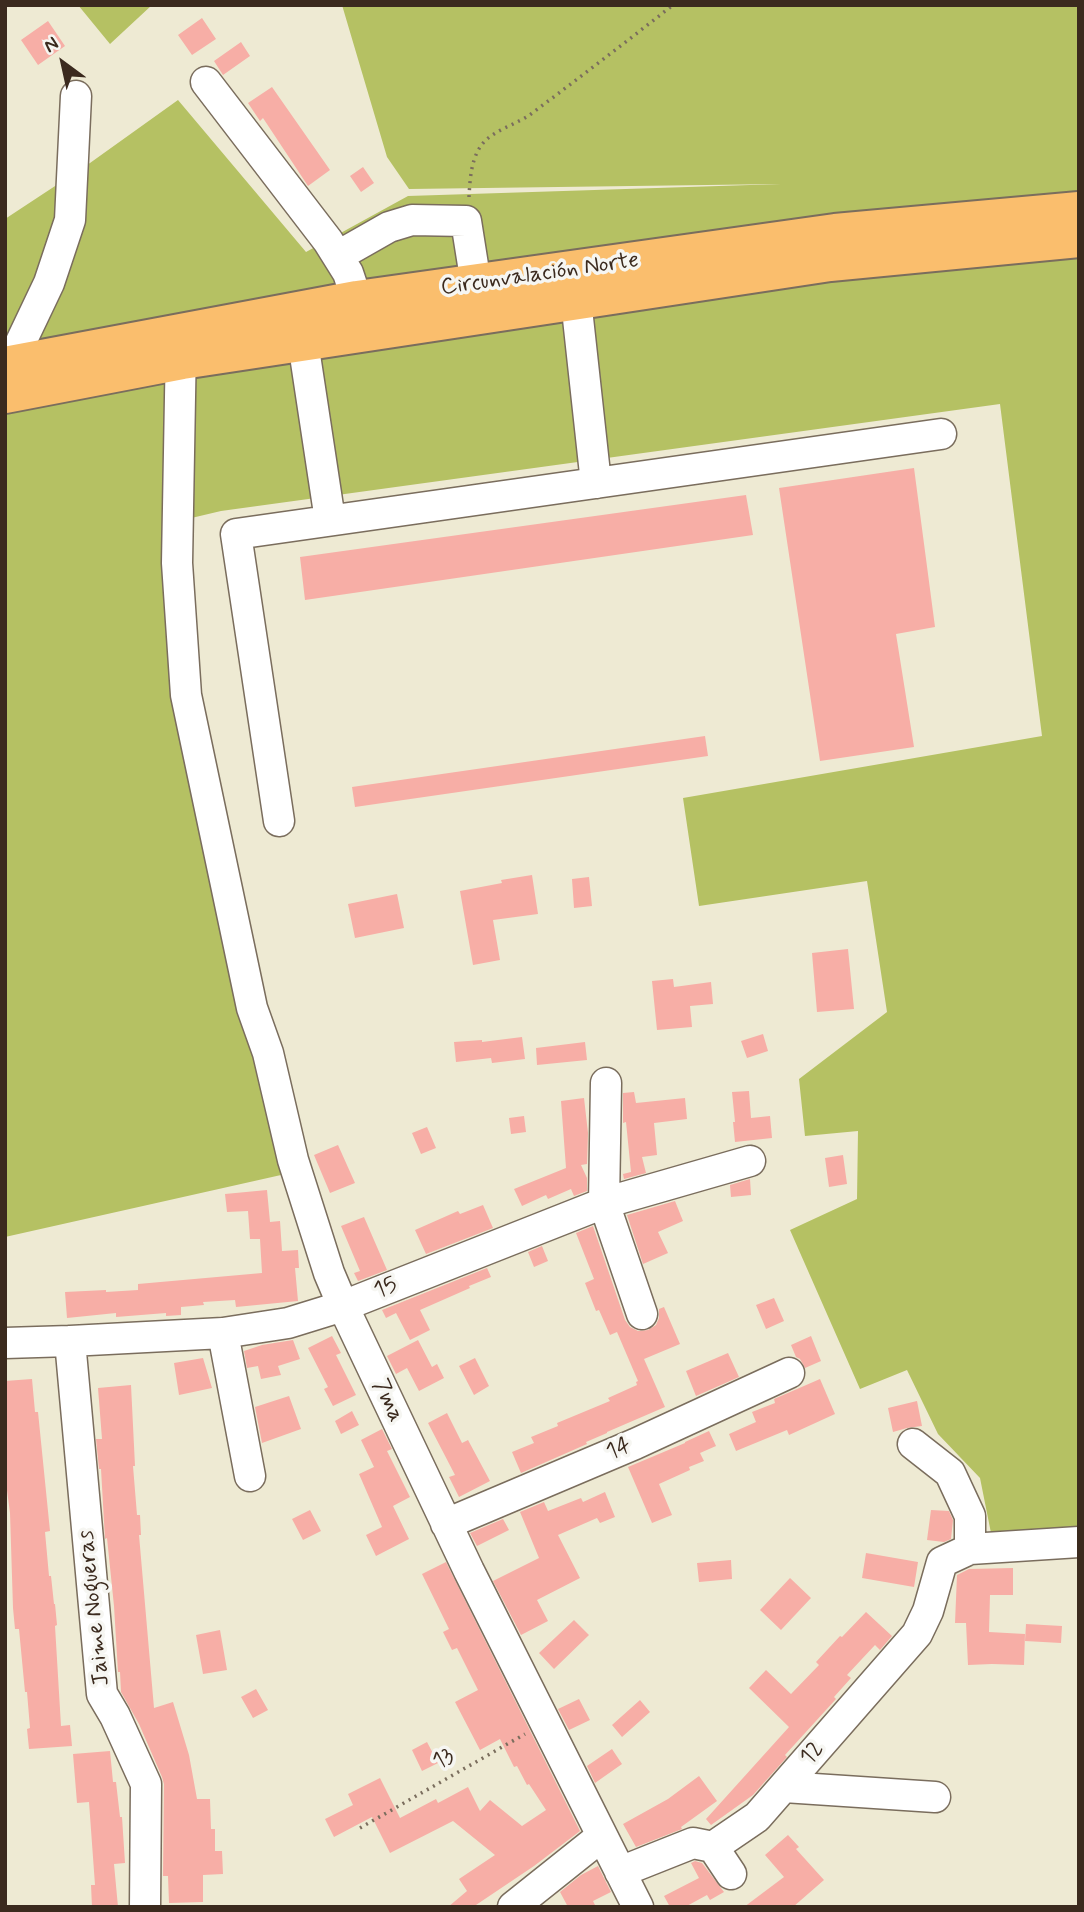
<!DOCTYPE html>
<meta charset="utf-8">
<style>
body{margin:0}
#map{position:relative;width:1084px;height:1912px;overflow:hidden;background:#eeead3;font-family:Mynerve,sans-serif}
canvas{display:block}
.frame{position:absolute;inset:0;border:7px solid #3b2a1e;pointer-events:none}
.north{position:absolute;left:28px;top:28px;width:70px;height:70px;-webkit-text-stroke:5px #f6f6f2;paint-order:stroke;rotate:327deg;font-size:19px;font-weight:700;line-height:28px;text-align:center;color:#3b2a1e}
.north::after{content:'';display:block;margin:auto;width:24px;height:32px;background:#3b2a1e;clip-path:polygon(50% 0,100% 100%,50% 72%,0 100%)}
</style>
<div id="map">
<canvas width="1084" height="1912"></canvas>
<div class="frame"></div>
<div class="north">N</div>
</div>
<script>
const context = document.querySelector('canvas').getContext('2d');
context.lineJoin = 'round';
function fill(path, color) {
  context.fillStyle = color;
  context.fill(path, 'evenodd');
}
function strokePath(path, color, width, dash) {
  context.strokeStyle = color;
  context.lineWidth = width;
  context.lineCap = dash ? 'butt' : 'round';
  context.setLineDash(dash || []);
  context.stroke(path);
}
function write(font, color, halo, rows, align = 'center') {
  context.font = font + ' Mynerve,sans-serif';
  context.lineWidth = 7;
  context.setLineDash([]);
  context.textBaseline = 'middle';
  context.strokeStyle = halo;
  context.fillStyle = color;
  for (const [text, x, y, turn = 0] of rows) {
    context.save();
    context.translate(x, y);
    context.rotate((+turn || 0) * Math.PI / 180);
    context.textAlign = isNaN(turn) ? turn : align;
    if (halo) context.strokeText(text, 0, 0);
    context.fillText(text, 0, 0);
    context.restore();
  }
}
const green = new Path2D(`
 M78 5H152L110 44Z
 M342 5H1079V1541L991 1533 980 1478 938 1434 907 1370 860 1389 790 1230 857 1199 858 1131 805 1136 799 1079 887 1012 867 881 699 906 683 798 1042 736 1000 404 221 511 166 524 218 865 281 1175 5 1237V219L90 163 178 100 306 252 408 196 781 184 409 189 387 157Z`);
const building = new Path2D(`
 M202 18 216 39 192 55 178 35Z
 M48 21 65 46 38 65 21 40Z
 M241 42 250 56 223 75 214 61Z
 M272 87 330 170 308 186 263 118 260 121 248 103Z
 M363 167 374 183 361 192 350 176Z
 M914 468 935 627 896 634 914 747 820 761 779 488Z
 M746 495 753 535 305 600 300 557Z
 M705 736 708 756 355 807 352 787Z
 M532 875 538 914 493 920 500 960 473 965 460 891 502 883 501 880Z
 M589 877 592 906 574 908 572 879Z
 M397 894 404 928 355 938 348 904Z
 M848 949 854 1009 817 1012 812 953Z
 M673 979 674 987 711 982 713 1004 690 1006 692 1027 657 1030 652 981Z
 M763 1034 768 1051 747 1058 741 1041Z
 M522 1037 525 1059 492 1063 491 1058 456 1062 454 1042 482 1040V1042Z
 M585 1042 587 1060 537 1065 536 1048Z
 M749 1091 751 1118 770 1116 772 1138 735 1142 733 1122H735L732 1092Z
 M634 1092 636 1103 685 1098 687 1119 654 1123 657 1155 642 1157 646 1173 624 1179 623 1174 631 1172 626 1122 623 1123V1093Z
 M584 1098 588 1133 587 1164 581 1165 587 1178V1191L574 1196 571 1189 548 1199 546 1195 522 1206 514 1189 566 1168 561 1101Z
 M524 1116 526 1132 511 1134 509 1118Z
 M427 1127 436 1148 421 1154 412 1133Z
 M338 1145 355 1183 330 1193 314 1155Z
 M843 1155 847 1184 829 1187 825 1158Z
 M750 1179 751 1195 731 1197 730 1185Z
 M267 1190 270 1222 280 1221 282 1251 298 1250 299 1268H295L298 1301 236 1307 235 1300 203 1302 204 1305 181 1307V1315L166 1316V1313L116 1317V1313L67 1318 65 1292 106 1290V1292L138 1290V1284L262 1273 260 1239H250L248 1211 227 1212 225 1194Z
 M675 1201 683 1221 658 1232 668 1253 643 1264 627 1215Z
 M483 1205 493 1228 426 1254 415 1230 458 1211 460 1214Z
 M364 1217 387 1270 358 1281 354 1273 360 1271 341 1226Z
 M593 1226 625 1320 630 1327 638 1331 648 1330 656 1325 659 1318V1309L664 1307 680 1344 644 1359 665 1407 607 1432V1433L586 1442 587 1444 521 1473 512 1452 534 1443 531 1437 558 1426 557 1423 610 1401 608 1398 637 1385 636 1382 638 1381 617 1332 610 1335 599 1310 596 1311 585 1283 594 1279 576 1233Z
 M542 1246 548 1261 534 1267 528 1252Z
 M487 1268 491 1277 469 1286 470 1288 420 1310 430 1330 410 1340 396 1313 386 1318 382 1310Z
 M774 1298 784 1321 766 1329 756 1305Z
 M332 1336 341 1353 336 1355 356 1395 333 1406 324 1389 328 1387 308 1348Z
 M811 1336 821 1361 805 1368 800 1359 796 1357 791 1345Z
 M293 1340 300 1359 278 1366 281 1375 261 1379 258 1366 247 1368 244 1351 262 1345Z
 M418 1340 432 1367 437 1364 444 1378 419 1391 407 1368 396 1374 387 1356Z
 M728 1353 739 1377 696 1396 686 1371Z
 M203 1358 212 1388 179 1395 174 1363Z
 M475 1358 489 1386 474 1395 459 1366Z
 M32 1379 35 1412H38L50 1531 45 1532 49 1576H51L54 1604H55L57 1625 55 1626 61 1726 70 1725 72 1746 29 1749 27 1729 30 1728 27 1692H25L19 1629H15L13 1608 10 1513 5 1475V1381Z
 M820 1379 835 1414 789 1435 787 1430 736 1451 729 1434 756 1422 752 1412 775 1403 774 1399Z
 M131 1385 135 1466H133L137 1515H140L141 1535H139L154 1708 173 1702 189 1755 197 1799H210L211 1829H215V1851H222L223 1874 203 1875V1902L169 1903 168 1876H163L164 1784 162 1777 139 1724 121 1692 120 1672H118L114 1606 107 1538 105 1539 101 1469H99L96 1439H102L98 1388Z
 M289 1396 301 1429 262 1443 255 1407Z
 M917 1401 922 1426 907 1428 893 1432 888 1408Z
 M352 1411 359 1425 341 1434 335 1421Z
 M447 1413 462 1443 468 1440 490 1481 459 1497 449 1477 455 1475 428 1423Z
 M382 1429 392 1449 387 1451 410 1497 393 1506 409 1539 376 1556 366 1535 382 1527 359 1474 374 1467 361 1440Z
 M709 1431 716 1446 700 1453 704 1461 689 1467 690 1470 659 1484 672 1515 652 1523 628 1467 685 1443V1442Z
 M605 1492 615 1517 600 1523 597 1518 558 1535 580 1578 537 1600 548 1621 521 1635 493 1581 539 1558 520 1512 544 1502 548 1511 581 1498 583 1502Z
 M310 1510 321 1531 303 1540 292 1519Z
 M931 1510 949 1511 953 1520 951 1539 944 1542 927 1540Z
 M503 1519 509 1530 477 1546 470 1533Z
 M866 1553 918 1562 914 1587 862 1578Z
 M731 1560 732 1579 699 1582 697 1563Z
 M446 1562 580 1831 534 1866 473 1907H448L467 1891 459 1879 495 1855 453 1821 390 1853 372 1817 334 1837 325 1819 353 1805 348 1794 380 1778 400 1818 436 1799 438 1803 468 1787 480 1811 490 1800 522 1826 546 1810 529 1784 527 1785 517 1766 514 1767 500 1739 480 1750 455 1702 478 1690 457 1648 452 1650 443 1632 449 1629 422 1574Z
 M1013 1568V1595H990L989 1632 1025 1634 1024 1665 992 1664 968 1665 966 1623H955L957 1575 969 1569Z
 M790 1578 811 1598 781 1630 760 1610Z
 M866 1612 892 1636 880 1650 875 1645 847 1675 851 1678 834 1697 836 1699 785 1755 787 1757 753 1795 711 1825 706 1819 789 1727 749 1688 766 1670 791 1694 819 1665 816 1662 840 1636 842 1637Z
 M574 1620 589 1635 554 1669 539 1653Z
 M1026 1624 1062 1626 1061 1643 1025 1641Z
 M220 1630 227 1670 203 1674 196 1635Z
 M256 1689 268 1710 253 1718 241 1697Z
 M579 1699 590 1720 569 1730 558 1709Z
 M640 1700 650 1712 622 1737 612 1725Z
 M427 1742 438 1763 422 1771 412 1750Z
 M612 1749 622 1764 595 1783 587 1766Z
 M110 1751 113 1782H116L120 1817H122L125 1863 114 1864 118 1907H92L91 1885H95L89 1802 77 1803 73 1754Z
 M699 1776 717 1801 681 1827 682 1829 636 1847 623 1824 668 1799Z
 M788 1835 799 1847 796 1849 824 1880 793 1907H744L784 1877 765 1855Z
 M695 1861 702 1863 724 1892 710 1900 707 1895 685 1907H670L664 1896 699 1878 691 1863Z
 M598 1866 611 1892 593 1901 596 1907H568L560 1892 581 1875Z`);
const path = new Path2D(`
 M469 197C470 179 471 155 485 141 497 129 517 124 531 114 579 78 626 42 673 5
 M360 1828 525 1734`);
const minor = new Path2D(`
 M206 82 328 241 348 273 357 300
 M338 256 389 227 412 220 466 221 476 284
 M576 300 596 483
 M181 342 177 563 186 695 252 1008 268 1053 293 1160 329 1273 343 1306 469 1571 638 1907
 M303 342 330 520
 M10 365 49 283 70 220 76 96
 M279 821 236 534 941 434
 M606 1083 604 1203 642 1314
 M223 1333 250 1476
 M70 1341 102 1694 115 1716 146 1784 145 1907
 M5 1343 70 1341 223 1333 288 1323 343 1306 604 1203 750 1161
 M446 1524 635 1444 789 1373
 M970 1549 1079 1542
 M784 1787 935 1797
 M713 1847 731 1874
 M620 1872 693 1843 713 1847 757 1817 917 1634 928 1611 942 1562 970 1549V1516L950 1473 913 1444
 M513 1907 602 1836`);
const highway = new Path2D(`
 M5 366 357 300 835 233 1079 211
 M5 394 182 360 830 262 1079 238`);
const streetNames = [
 ["Circunvalación Norte",540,275,-8],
 ["15",386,1289,-22],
 ["7ma",387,1401,65],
 ["14",619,1450,-23],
 ["Jaime Nogueras",95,1608,-96],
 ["12",813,1754,-49],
 ["13",444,1760,-30]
];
fill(green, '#b5c163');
fill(building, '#f7aea6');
strokePath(minor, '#7a6d5d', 33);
strokePath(highway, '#7a6d5d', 42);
strokePath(path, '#7a6d5d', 3.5, [2, 5]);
strokePath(minor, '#fff', 30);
strokePath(highway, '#fabe6d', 38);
write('23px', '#3b2a1e', '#f6f6f2', streetNames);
</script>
